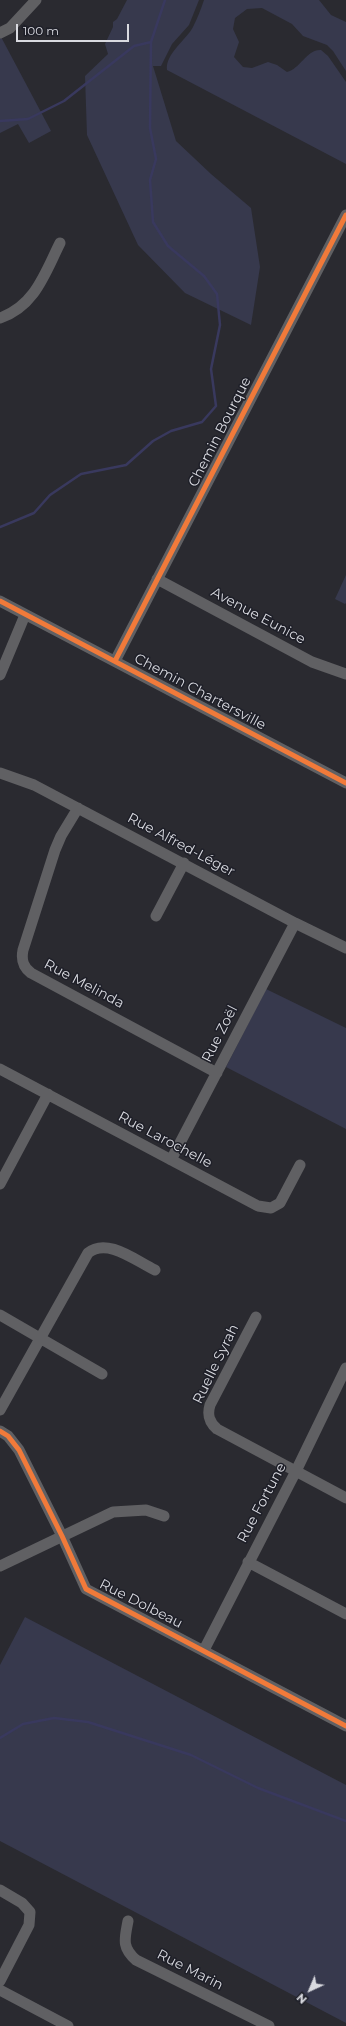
<!DOCTYPE html>
<meta charset="utf-8">
<style>
body{margin:0}
#map{position:relative;width:346px;height:2026px;overflow:hidden;background:#2a2a30;font-family:Montserrat,sans-serif}
canvas{display:block}
.north{position:absolute;left:290px;top:1970px;width:40px;height:40px;-webkit-text-stroke:3px #1e1f28;paint-order:stroke;rotate:224deg;font-size:11px;font-weight:700;line-height:16px;text-align:center;color:#d9dae0}
.north::after{content:'';display:block;margin:auto;width:14px;height:18px;background:#d9dae0;clip-path:polygon(50% 0,100% 100%,50% 72%,0 100%)}
.scale{position:absolute;left:16px;top:24px;width:113px;height:18px;box-sizing:border-box;border:2px solid #d9dae0;border-top:0;padding-left:5px;font-size:12px;line-height:14px;white-space:nowrap;color:#d9dae0;-webkit-text-stroke:3px #1e1f28;paint-order:stroke}
</style>
<div id="map">
<canvas width="346" height="2026"></canvas>
<div class="north">N</div>
<div class="scale">100 m</div>
</div>
<script>
const context = document.querySelector('canvas').getContext('2d');
context.lineJoin = 'round';
function fill(path, color) {
  context.fillStyle = color;
  context.fill(path, 'evenodd');
}
function strokePath(path, color, width, dash) {
  context.strokeStyle = color;
  context.lineWidth = width;
  context.lineCap = dash ? 'butt' : 'round';
  context.setLineDash(dash || []);
  context.stroke(path);
}
function write(font, color, halo, rows, align = 'center') {
  context.font = font + ' Montserrat,sans-serif';
  context.lineWidth = 3;
  context.setLineDash([]);
  context.textBaseline = 'middle';
  context.strokeStyle = halo;
  context.fillStyle = color;
  for (const [text, x, y, turn = 0] of rows) {
    context.save();
    context.translate(x, y);
    context.rotate((+turn || 0) * Math.PI / 180);
    context.textAlign = isNaN(turn) ? turn : align;
    if (halo) context.strokeText(text, 0, 0);
    context.fillText(text, 0, 0);
    context.restore();
  }
}
const green = new Path2D(`
 M127 0H199L189 25 172 44 161 66H153L176 141 211 174 251 208 260 267 251 325 185 293 138 245 87 135 85 76 108 54 105 44 113 27V22L117 19Z
 M204 0H319L331 15 346 22V71L333 51 327 45 303 36 292 24 262 8 247 9 235 18 233 29 239 42 234 57 243 67 252 68 268 62 277 65 287 72C300 69 307 49 321 50L328 56 346 82V164L167 70C165 54 187 39 193 27 197 19 201 9 204 0Z
 M0 35 51 131 29 143 18 124 0 133Z
 M346 575V603L345 604 335 599Z
 M266 989 346 1028V1129L226 1067Z
 M25 1617 346 1785V2023L0 1841V1665Z`);
const stream = new Path2D(`
 M0 121 28 119 64 101 134 46 151 42
 M0 527 34 513 50 495 81 474 126 465 153 441 171 431 202 422 216 406 211 369 220 325 217 294 204 276 168 246 153 222 150 180 156 159 150 128 151 42 165 0
 M0 1738 23 1724 54 1718 88 1722 191 1755 258 1788 346 1821`);
const minor = new Path2D(`
 M0 33 10 28 36 0
 M0 318C35 306 45 273 60 243
 M157 579 312 662 346 674
 M0 601 346 783
 M115 661 346 215
 M0 675 25 615
 M0 773 34 785 295 923 346 948
 M78 808 61 836 55 850 23 950C21 960 23 967 31 973L217 1073
 M156 916 184 863
 M0 1069 258 1206 271 1208 280 1203 300 1165
 M171 1160 295 923
 M0 1184 48 1094
 M0 1315 102 1374
 M256 1317 210 1405C207 1415 209 1422 217 1429L346 1498
 M0 1410 88 1253C107 1237 136 1261 155 1270
 M0 1431 8 1436 19 1450 62 1536 86 1589 346 1726
 M248 1562 346 1614
 M0 1566 113 1512 146 1510 164 1516
 M204 1650 296 1471 346 1368
 M0 1890 22 1903 30 1912 29 1925 0 1981
 M128 1921C125 1938 121 1947 136 1960L269 2026
 M0 1990 68 2026`);
const cycleway = new Path2D(`
 M0 601 346 783
 M115 661 346 215
 M0 1431 8 1436 19 1450 62 1536 86 1589 346 1726`);
const streetNames = [
 ["Chemin Bourque",220,432,-63],
 ["Avenue Eunice",258,616,28],
 ["Chemin Chartersville",200,692,28],
 ["Rue Alfred-Léger",181,845,28],
 ["Rue Melinda",84,984,28],
 ["Rue Zoël",220,1034,-63],
 ["Rue Larochelle",165,1140,28],
 ["Ruelle Syrah",216,1364,-64],
 ["Rue Fortune",262,1503,-62],
 ["Rue Dolbeau",141,1604,27],
 ["Rue Marin",190,1970,27]
];
fill(green, '#37394d');
strokePath(stream, '#39395e', 2.5);
strokePath(minor, '#606063', 11);
strokePath(cycleway, '#f17a3a', 5);
write('14px', '#d9dae0', '#1e1f28', streetNames);
</script>
